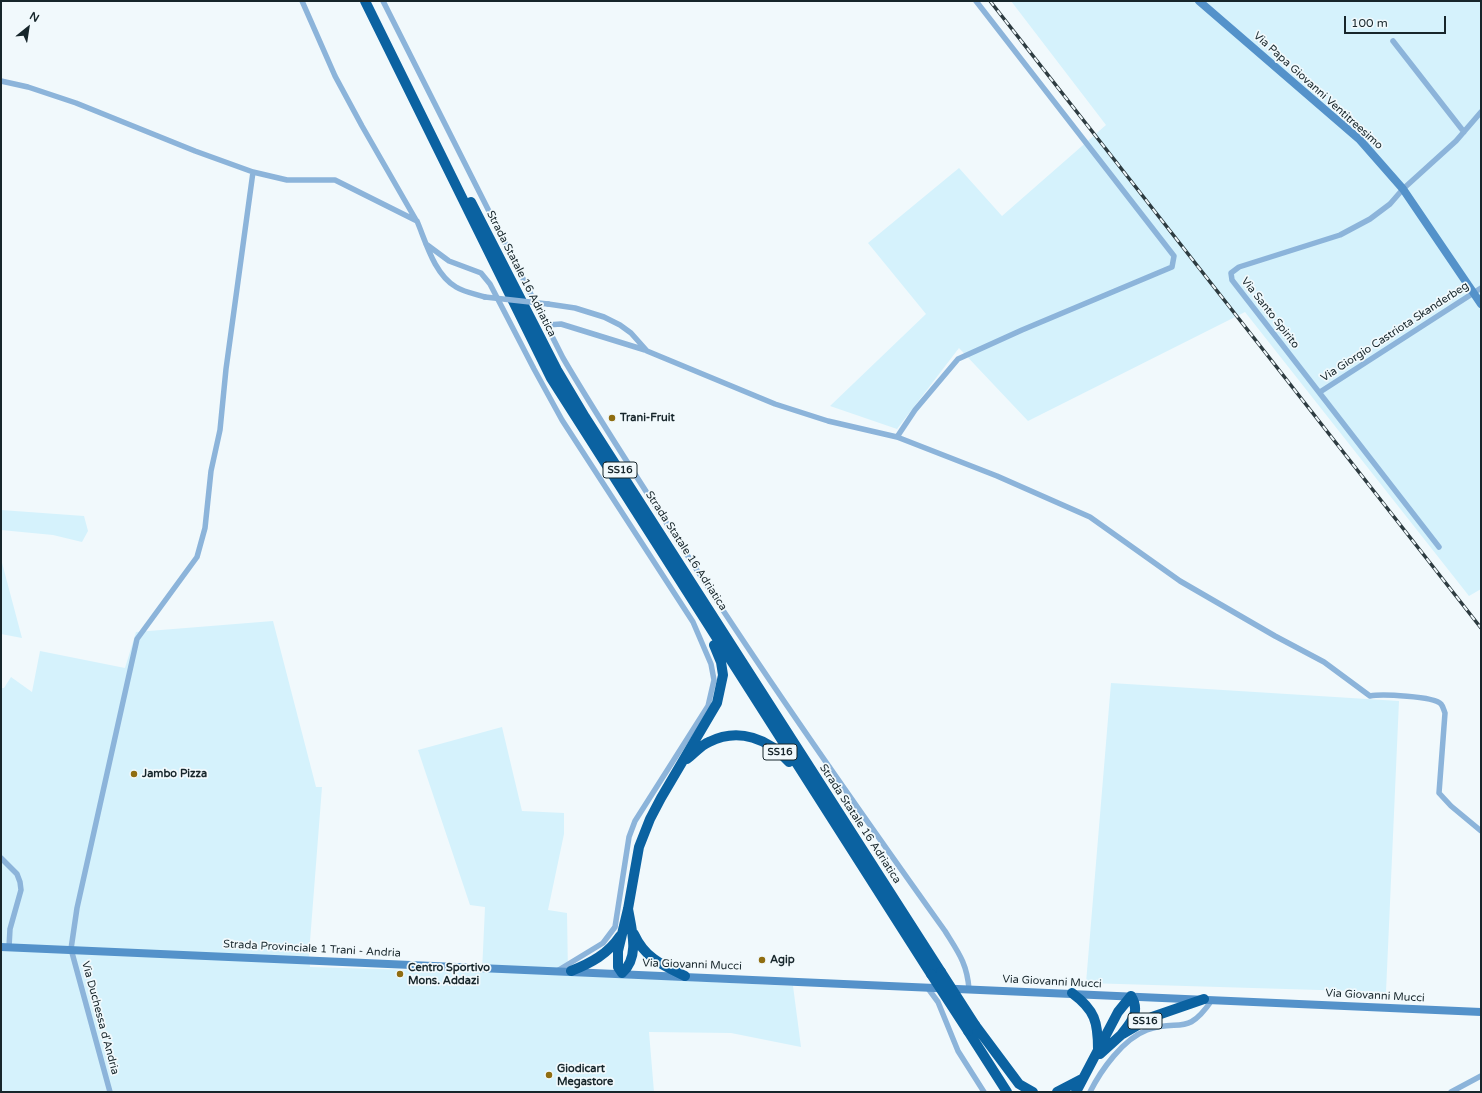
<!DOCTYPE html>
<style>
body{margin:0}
#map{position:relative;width:1482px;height:1093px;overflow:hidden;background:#f1f9fc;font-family:"Varela Round",sans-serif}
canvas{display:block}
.frame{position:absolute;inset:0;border:2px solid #17262b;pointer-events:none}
.north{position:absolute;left:8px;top:8px;width:40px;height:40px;-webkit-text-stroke:3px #f1f9fc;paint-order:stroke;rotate:30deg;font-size:11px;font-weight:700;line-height:16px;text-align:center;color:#17262b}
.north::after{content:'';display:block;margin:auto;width:14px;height:18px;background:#17262b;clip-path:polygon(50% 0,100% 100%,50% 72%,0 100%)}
.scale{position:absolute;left:1344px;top:16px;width:102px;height:18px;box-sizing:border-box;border:2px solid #17262b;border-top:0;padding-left:5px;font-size:12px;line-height:14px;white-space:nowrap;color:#17262b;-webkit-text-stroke:3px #f1f9fc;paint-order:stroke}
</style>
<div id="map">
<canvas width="1482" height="1093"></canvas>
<div class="frame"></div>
<div class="north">N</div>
<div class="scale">100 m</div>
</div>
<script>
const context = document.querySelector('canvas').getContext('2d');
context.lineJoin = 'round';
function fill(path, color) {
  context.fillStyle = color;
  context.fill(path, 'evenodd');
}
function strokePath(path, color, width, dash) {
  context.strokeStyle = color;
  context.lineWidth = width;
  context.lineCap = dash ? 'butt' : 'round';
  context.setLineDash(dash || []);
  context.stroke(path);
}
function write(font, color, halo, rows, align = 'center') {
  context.font = font + ' "Varela Round",sans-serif';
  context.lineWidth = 3.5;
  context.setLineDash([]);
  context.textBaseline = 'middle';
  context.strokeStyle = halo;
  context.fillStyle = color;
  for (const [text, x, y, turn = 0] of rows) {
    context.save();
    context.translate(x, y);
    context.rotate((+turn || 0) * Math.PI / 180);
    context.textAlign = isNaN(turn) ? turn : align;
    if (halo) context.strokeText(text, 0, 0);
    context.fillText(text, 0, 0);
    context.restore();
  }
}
const built = new Path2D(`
 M1011 1H1481V589L1469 596 1245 312 1028 421 959 348 897 429 830 406 926 314 868 243 959 168 1002 216 1106 125Z
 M1 510 84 516 88 531 82 542 53 535 1 530Z
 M1 559 22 638 1 634Z
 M273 621 316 787H322L309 954 310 967 482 972 485 907 470 905 418 750 502 727 522 811 564 813V834L548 910 567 913 568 975 793 986 801 1047 731 1033 649 1032 654 1092H1V688H4L11 677 32 692 40 651 125 668 136 632Z
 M1111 683 1399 701 1386 992 1086 983Z`);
const street = new Path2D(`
 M302 1 335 76 362 126 416 220
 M383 1 563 358C610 438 661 514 711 592 786 707 865 819 945 931 958 952 967 963 969 989
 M1393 41 1464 132
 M1 81 28 87 76 103 195 151 253 172 287 180H335L417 221C426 242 434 274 456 287 464 292 475 294 485 297
 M426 244 449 261 481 273 490 284 534 369 562 420 693 622 711 664 714 680 708 706 635 821 629 837 615 927 603 943 557 971
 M548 304 575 308 604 317 620 325 631 333 647 351 775 404 828 421 897 437 997 476 1090 517 1180 581 1275 636 1324 662 1370 696C1381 694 1434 696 1441 704 1443 706 1444 711 1445 713L1439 793 1451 806 1481 831
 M547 325 561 324 645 350
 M1320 392 1481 288
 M897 437 915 410 958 359 1022 330 1172 267 1174 256 976 1
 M1439 547 1232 280 1231 273 1239 267 1340 235 1370 219 1390 204 1403 189 1456 141 1481 112
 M1 858 17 874 20 882 21 890 10 929 9 947
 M927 987 938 1002 958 1051 984 1092
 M110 1092 71 949 77 908 137 639 197 557 205 528 211 471 220 430 226 369 253 172
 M1090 1092C1101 1070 1123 1039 1147 1030 1180 1018 1186 1038 1212 1000
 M1451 1092 1481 1076`);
const secondary = new Path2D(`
 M1199 1 1360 140 1403 189 1481 304
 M1 947 1481 1012`);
const highway = new Path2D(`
 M365 1 551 378 931 974
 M471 202 557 370 585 417 941 972
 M687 759C694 754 701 745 709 742 739 727 769 739 789 762
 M628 909C632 931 640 957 622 973L618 967V951L628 909 639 847 650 819 661 798 717 703 723 675 721 662 714 645
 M634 934C645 958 662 965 685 976
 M571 971C591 963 608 954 620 936
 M1072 993C1095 1010 1098 1022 1098 1049
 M975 1025 1019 1084 1033 1092
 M968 1031 1007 1092
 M1100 1054 1121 1035 1152 1017 1204 999
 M1057 1092 1082 1079
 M1076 1092 1118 1012 1131 996C1141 1012 1131 1022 1121 1035`);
const rail = new Path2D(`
 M990 1 1481 628`);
const streetBridge = new Path2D(`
 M485 297 548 304`);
const highwayBridge = new Path2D(`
 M941 972 975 1025
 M931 974 968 1031`);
const markers = [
 [612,418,4,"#8f6d11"],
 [134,774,4,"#8f6d11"],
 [762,960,4,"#8f6d11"],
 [400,974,4,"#8f6d11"],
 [549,1075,4,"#8f6d11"]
];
const shields = [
 [620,470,34],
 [780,752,34],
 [1145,1021,34]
];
const shieldNames = [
 ["SS16",620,470],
 ["SS16",780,752],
 ["SS16",1145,1021]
];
const streetNames = [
 ["Via Papa Giovanni Ventitreesimo",1318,91,42],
 ["Strada Statale 16 Adriatica",521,274,63],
 ["Via Santo Spirito",1270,313,52],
 ["Via Giorgio Castriota Skanderbeg",1395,332,-33],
 ["Strada Statale 16 Adriatica",686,551,57],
 ["Strada Statale 16 Adriatica",860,824,57],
 ["Strada Provinciale 1 Trani - Andria",312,949,3],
 ["Via Giovanni Mucci",692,965,2],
 ["Via Giovanni Mucci",1052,982,3],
 ["Via Giovanni Mucci",1375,996,3],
 ["Via Duchessa d'Andria",100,1018,75]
];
const poiNames = [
 ["Trani-Fruit",620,418],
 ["Jambo Pizza",142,774],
 ["Agip",770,960],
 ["Centro Sportivo",408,968],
 ["Mons. Addazi",408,981],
 ["Giodicart",557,1069],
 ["Megastore",557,1082]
];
fill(built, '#d5f2fc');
strokePath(street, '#8cb4da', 5.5);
strokePath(secondary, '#5492ca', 8);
strokePath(highway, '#0b62a1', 10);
strokePath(rail, '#2e3c41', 3.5);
strokePath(rail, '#f1f9fc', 2, [6]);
strokePath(streetBridge, '#8cb4da', 5.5);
strokePath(highwayBridge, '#0b62a1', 10);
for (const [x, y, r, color] of markers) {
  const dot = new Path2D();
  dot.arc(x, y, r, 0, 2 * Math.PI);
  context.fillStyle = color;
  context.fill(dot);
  strokePath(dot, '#f1f9fc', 1.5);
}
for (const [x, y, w] of shields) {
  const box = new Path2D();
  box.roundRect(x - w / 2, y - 8, w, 16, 3);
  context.fillStyle = '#f1f9fc';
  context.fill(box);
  strokePath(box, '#17262b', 1);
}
write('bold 10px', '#17262b', null, shieldNames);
write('11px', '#17262b', '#f1f9fc', streetNames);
write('bold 11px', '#17262b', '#f1f9fc', poiNames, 'left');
</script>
